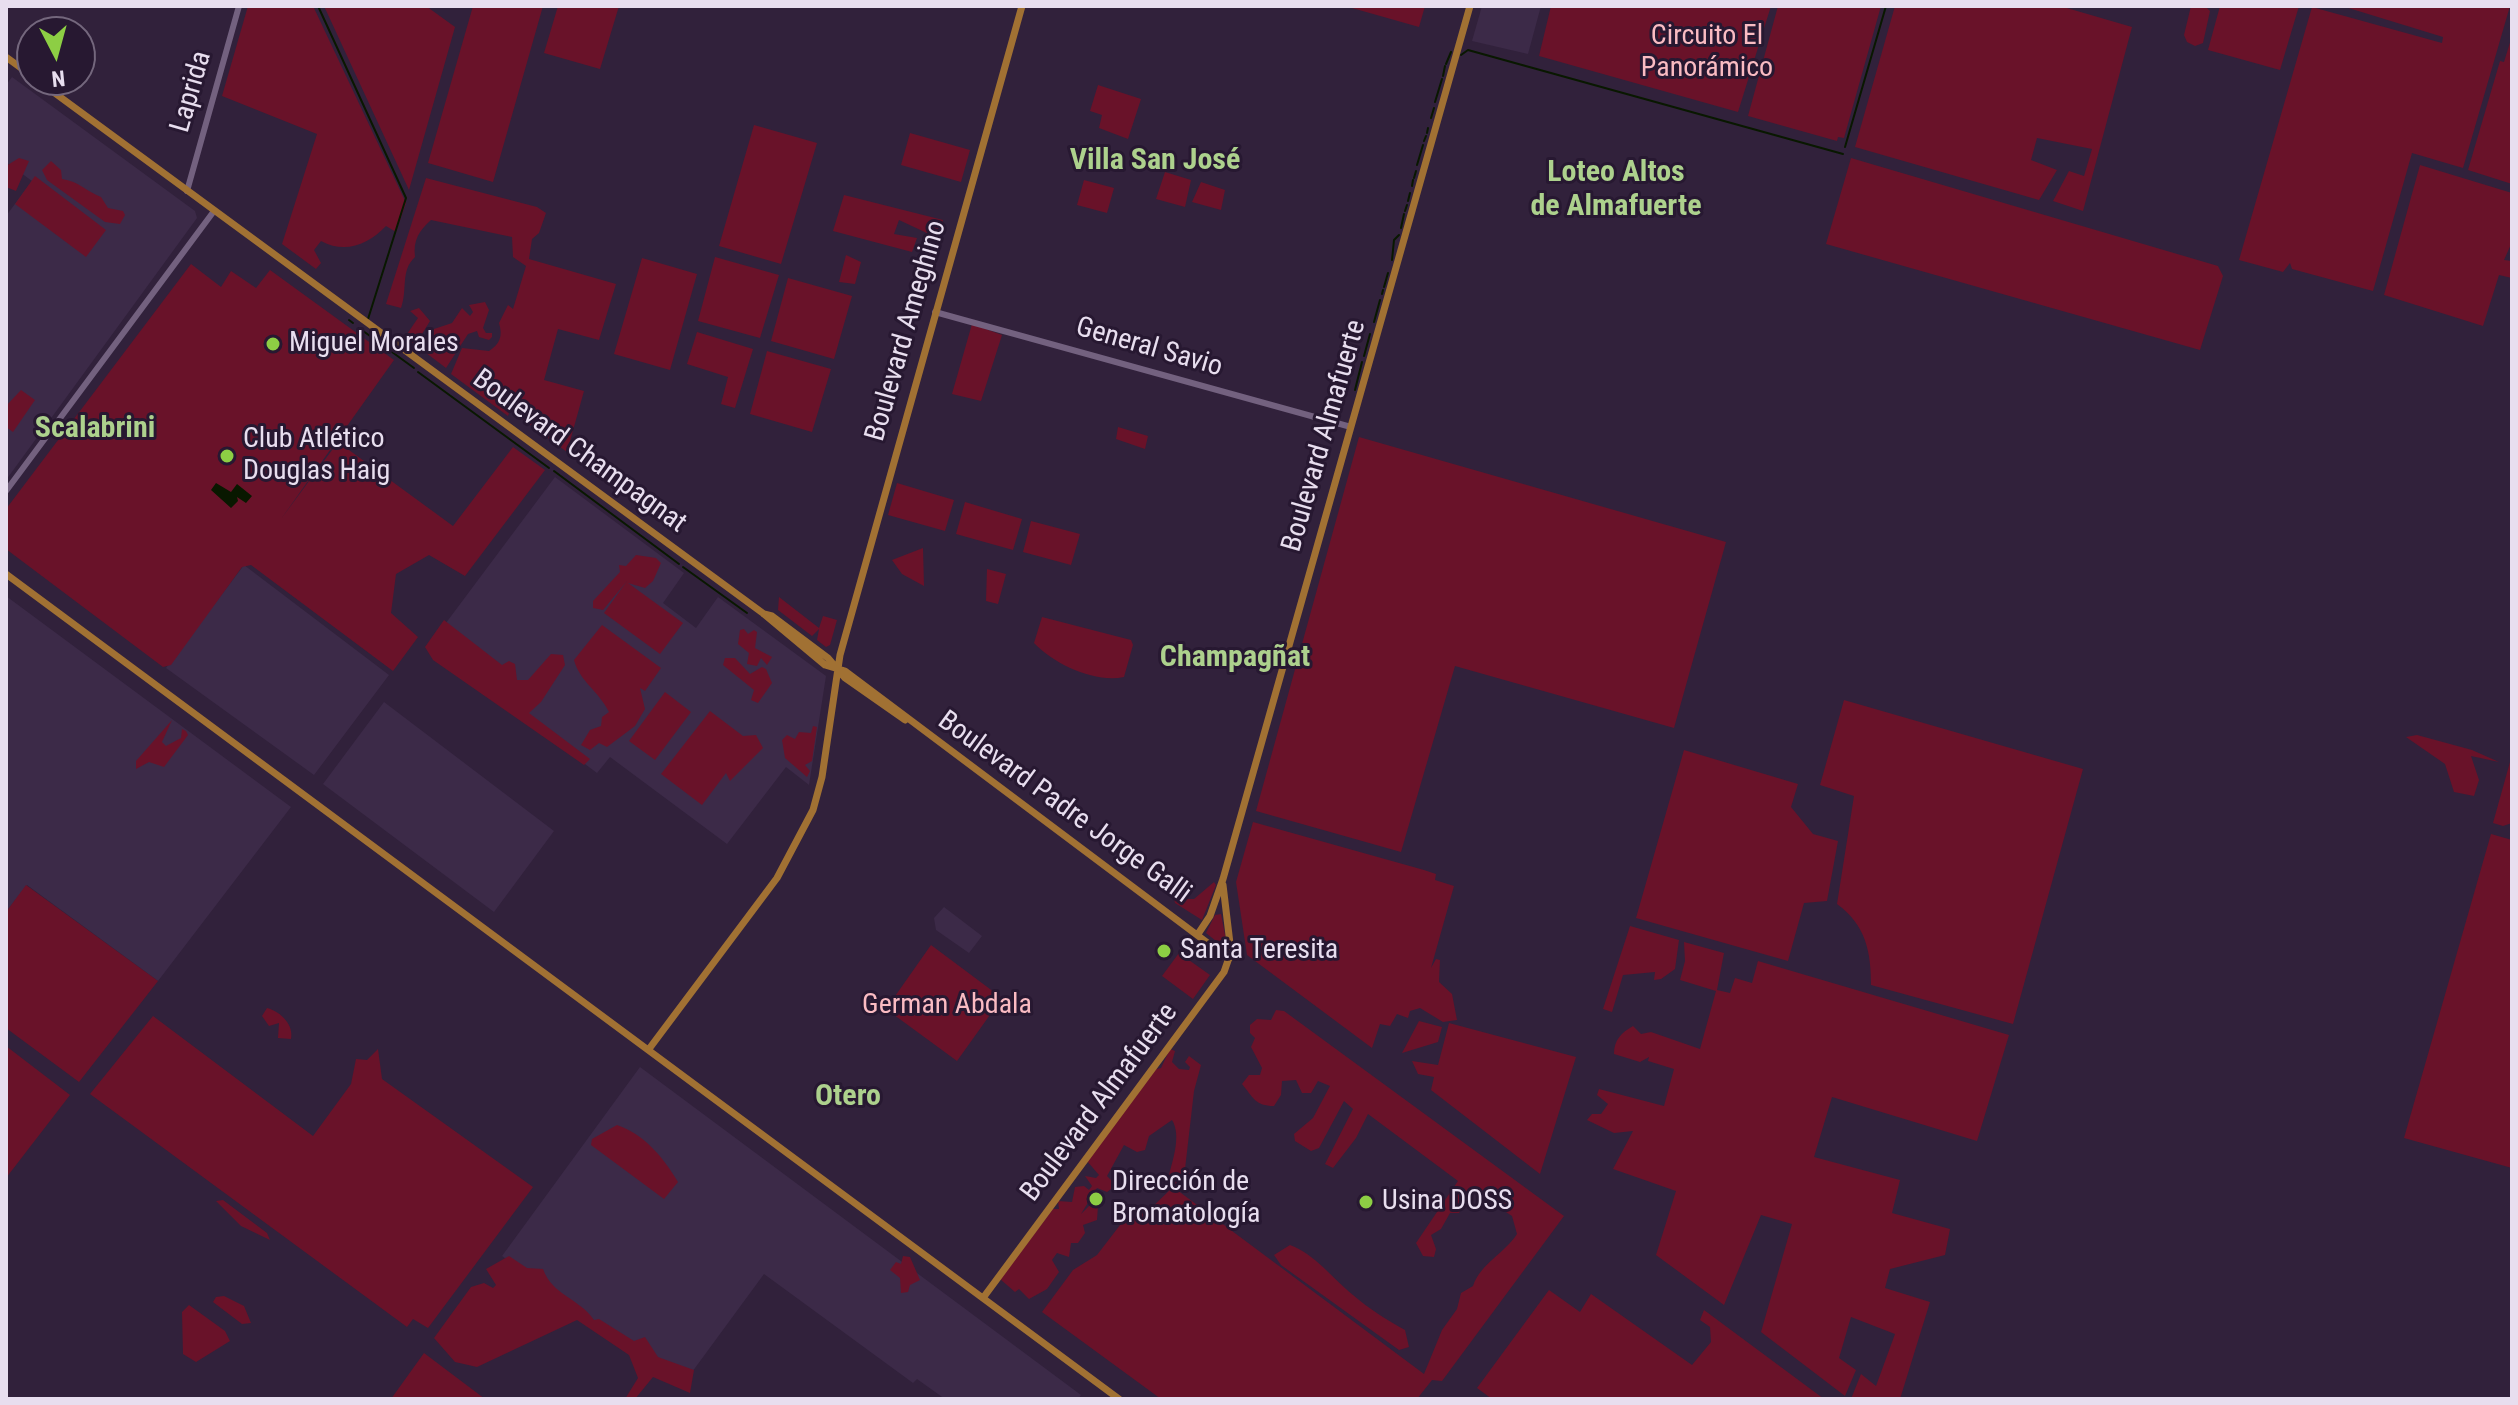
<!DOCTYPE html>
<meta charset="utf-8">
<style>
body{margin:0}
#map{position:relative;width:2518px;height:1405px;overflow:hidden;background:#31213b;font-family:"Roboto Condensed",sans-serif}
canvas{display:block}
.frame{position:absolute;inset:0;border:8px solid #e8deef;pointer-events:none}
.north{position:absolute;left:16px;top:16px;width:80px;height:80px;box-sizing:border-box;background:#271831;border:2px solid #74677d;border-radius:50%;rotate:174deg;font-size:22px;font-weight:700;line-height:32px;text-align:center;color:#e8deef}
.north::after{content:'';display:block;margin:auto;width:28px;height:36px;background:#8dce44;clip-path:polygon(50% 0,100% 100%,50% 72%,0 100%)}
</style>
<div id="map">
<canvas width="2518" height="1405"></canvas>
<div class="frame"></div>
<div class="north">N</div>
</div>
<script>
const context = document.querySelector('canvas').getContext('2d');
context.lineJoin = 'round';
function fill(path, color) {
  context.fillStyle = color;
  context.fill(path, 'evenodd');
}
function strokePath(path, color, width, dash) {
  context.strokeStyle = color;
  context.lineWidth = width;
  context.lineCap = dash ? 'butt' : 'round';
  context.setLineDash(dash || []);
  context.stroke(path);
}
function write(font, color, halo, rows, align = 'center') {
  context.font = font + ' "Roboto Condensed",sans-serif';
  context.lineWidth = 6;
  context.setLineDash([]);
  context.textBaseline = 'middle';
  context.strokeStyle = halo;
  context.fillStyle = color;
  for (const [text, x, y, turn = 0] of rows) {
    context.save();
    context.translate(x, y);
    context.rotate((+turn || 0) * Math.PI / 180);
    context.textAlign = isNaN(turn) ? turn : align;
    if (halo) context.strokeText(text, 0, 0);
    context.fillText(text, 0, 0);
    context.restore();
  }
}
const built = new Path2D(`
 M1482 6H1541L1528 54 1472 41Z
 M12 77 195 211 197 218 6 480V216L32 181 6 162V85Z
 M555 477 684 573 663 603 696 628 718 597 826 676 809 785 786 767 727 844 610 757 597 773 428 647Z
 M244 565 389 675 314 775 166 668Z
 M6 596 291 807 158 981 27 885 6 912Z
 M384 702 554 831 494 912 323 784Z
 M944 907 982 936 969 953 936 930 934 918Z
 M640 1067 1081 1395 1078 1399H945L917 1379 913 1383 764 1274 684 1383 502 1256Z`);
const green = new Path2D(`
 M248 6H313L406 203 396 232 386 226C368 245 345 254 321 241L314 250 321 263 316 269 282 244 317 134 222 96Z
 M324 6H426L455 27 409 190Z
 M473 6H543L493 182 428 163Z
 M558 6H619L600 69 544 53Z
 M1345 6H1425L1419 27Z
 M1551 6H1771L1738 112 1539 56Z
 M1778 6H1881L1844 138 1838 137 1837 141 1748 116Z
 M1895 6H2060L2132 27 2083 211 2053 201 2069 171 2084 176 2092 149 2037 138 2031 160 2057 170 2039 200 1855 147Z
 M2191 6H2205L2210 11 2203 43 2195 46 2187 42 2184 35Z
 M2220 6H2299L2280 70 2208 50Z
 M2342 6H2510L2463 168 2412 153 2373 291 2292 269 2290 263 2283 272 2239 260 2312 7 2442 43 2443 37Z
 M2512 36V184L2468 170 2500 61 2504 62Z
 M1098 85 1141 99 1128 139 1099 128 1102 115 1090 111Z
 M754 125 817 143 781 264 719 246Z
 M910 133 970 150 961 182 901 165Z
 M19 158 29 161 16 191 6 187V166Z
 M1851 158 2218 266 2223 276 2200 350 1826 244Z
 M51 161 61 170 62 179C79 181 87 192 101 197L108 208 123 211 125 215 120 224 105 222 47 180 42 170Z
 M2420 165 2512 193V242L2504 260 2512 261V278L2499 275 2483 326 2384 295Z
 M1165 172 1191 180 1185 207 1156 199Z
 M35 176 106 230 86 257 15 204Z
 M426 178 537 207 546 213 539 233 532 239 529 259 616 284 599 340 558 329 544 380 584 391 567 452 510 410 508 416 451 374 462 348 489 351C500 344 503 336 499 323L508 305 513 309 526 266 513 257 512 237 431 220C419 231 413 240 415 257 400 271 408 289 401 308L386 304Z
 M1084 180 1114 188 1107 213 1077 205Z
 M1201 182 1225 190 1221 210 1192 202Z
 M844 195 943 220 941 229 929 234 899 220 894 234 917 238 912 252 833 231Z
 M846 255 861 262 855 284 839 282Z
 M715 257 779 275 760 338 698 321Z
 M642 258 697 274 670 370 614 354Z
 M191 264 221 287 231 271 256 288 270 270 394 360 281 519 338 442 453 526 513 447 545 470 465 576 429 555 396 574 391 613 418 637 393 671 251 565 242 567 171 665 163 667 6 549V509Z
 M788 278 852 296 834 359 771 341Z
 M485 302 489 310 483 328 486 333H492V337L489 340 479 337 477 331 468 334 446 368 405 337 418 318 410 311 419 308 430 321 422 334 423 342 428 340 434 329 452 323 462 308 470 316 473 312 469 305Z
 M972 324 1002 335 981 401 952 394Z
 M697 332 753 349 735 408 721 404 728 377 687 364Z
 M767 351 831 369 812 432 750 414Z
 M21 390 35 400 13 432 6 427V406Z
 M1118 427 1148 436 1145 449 1116 439Z
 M1359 437 1726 542 1674 728 1455 666 1401 852 1256 811Z
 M897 483 954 500 945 531 888 515Z
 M965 502 1022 519 1013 550 956 534Z
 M1031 521 1080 534 1071 565 1023 552Z
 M923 548 924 586 902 574 892 560Z
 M636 555 656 558 661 563 653 581 645 588 628 583 683 623 660 654 604 613 627 581 603 610 593 608V601L620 572 619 565 626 566Z
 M987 569 1006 574 998 604 986 601Z
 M779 597 819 628 823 616 837 620 830 645 826 647 817 640 819 629 812 636 778 610Z
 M1042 617 1131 640 1133 645 1124 677C1095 683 1055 665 1034 643Z
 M444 620 502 665 509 661 515 664 517 680H528L551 654 563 655 565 665 541 702 529 713 590 759 584 765 433 660 425 647Z
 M602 625 661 668 645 691 640 688 645 709 635 726 607 747 599 743 590 750 581 745 590 730 601 726 602 717 609 712C598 690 580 682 574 660Z
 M744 629 748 634 754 630 757 632 755 648 772 657 767 665 761 658 757 666 747 664 749 653 738 644 740 630Z
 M725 658H735L750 674 762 667 766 669 772 683 758 703 751 700 754 690 723 665Z
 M665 692 691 712 655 760 629 741Z
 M1844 700 2083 769 2013 1024 1871 985C1871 952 1866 925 1837 904L1854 796 1820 785Z
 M710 711 743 736 756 735 763 748 730 781 726 773 702 805 661 774Z
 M172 720 162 742 166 746 181 738 182 729 186 731 188 735 164 767 149 762 136 769V761Z
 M813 726 817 727 812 761 805 765 810 771 807 777 785 758 782 740 787 735 795 739 799 732 811 733Z
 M2417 735 2472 750 2499 762 2471 756 2479 780 2474 796 2454 792 2445 764 2406 737Z
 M1684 750 1798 784 1791 807 1813 834 1838 841 1827 901 1804 903 1788 961 1636 918Z
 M2510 762 2512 823 2503 826 2493 823Z
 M1253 822 1424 870 1436 874 1435 880 1454 886 1431 968 1436 959 1440 960 1439 982 1452 994 1457 1020 1443 1022 1420 1008 1410 1011 1408 1018 1397 1014 1390 1026 1380 1024 1372 1048 1247 955 1236 882Z
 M2491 834 2512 840V1168L2404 1138Z
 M1214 882 1216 885 1202 920 1175 903 1174 899H1194Z
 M26 885 158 981 79 1082 6 1028V912Z
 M1221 914 1226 940 1221 945 1206 933 1215 915Z
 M1630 926 1679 940 1675 969 1661 979 1654 980 1655 972 1623 975 1612 1012 1603 1009Z
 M1684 942 1724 953 1717 990 1730 993 1735 978 1752 983 1758 961 2009 1035 1977 1141 1832 1097 1814 1157 1900 1180 1892 1213 1950 1229 1945 1255 1890 1269 1885 1288 1930 1302 1900 1399H1851L1861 1374 1876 1386 1895 1334 1851 1317 1839 1358 1856 1370 1845 1396 1761 1332 1792 1224 1761 1215 1724 1305 1656 1255 1676 1191 1613 1169 1633 1131 1614 1133 1587 1120 1592 1114H1601L1608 1104 1597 1095 1599 1089 1664 1106 1674 1069 1648 1061 1649 1057 1640 1062 1614 1054C1614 1040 1621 1033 1633 1026L1641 1034 1651 1032 1700 1049 1716 991 1680 980 1685 961Z
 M931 945 1002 998 957 1061 886 1009Z
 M1179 953 1210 975 1193 999 1162 976Z
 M267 1008C282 1012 294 1026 291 1039L278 1038 279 1023 269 1026 262 1016Z
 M1276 1010 1284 1011 1564 1216 1442 1381 1432 1380 1417 1399H1161L1042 1312 1073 1270 1097 1255 1127 1216 1146 1213 1173 1187 1424 1374 1442 1330 1457 1309 1461 1293 1473 1286C1481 1263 1504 1254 1517 1234L1512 1216 1473 1190 1459 1213H1450L1441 1229 1431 1235 1436 1249 1434 1257 1423 1256 1416 1243 1458 1181 1368 1114 1356 1138 1333 1168 1325 1164 1353 1109 1344 1101 1319 1148 1311 1151 1295 1141 1294 1134 1313 1118 1330 1086 1318 1081 1311 1093H1302L1296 1080 1282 1081 1281 1095 1274 1106C1255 1106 1253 1097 1242 1084L1249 1075H1260L1262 1068 1251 1047 1255 1038 1250 1033V1025L1257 1019 1271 1020Z
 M153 1016 313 1136 351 1084 356 1059 367 1060 378 1049 382 1079 533 1187 428 1328 413 1319 407 1327 90 1094Z
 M1419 1021 1442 1027 1438 1042 1402 1053Z
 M1449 1023 1576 1057 1540 1174 1431 1090 1434 1077 1418 1074 1412 1061 1438 1065Z
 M6 1046 70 1095 6 1178Z
 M1170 1049 1175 1051 1172 1062 1179 1069 1189 1070 1190 1067 1185 1062 1189 1056 1201 1065 1194 1091 1185 1169 1190 1174 1188 1193 1168 1179C1172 1162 1182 1136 1172 1120L1149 1136 1145 1150 1137 1152 1124 1145 1107 1176 1112 1181 1111 1189 1107 1192 1097 1188 1081 1214 1091 1204 1098 1206 1097 1220 1083 1225 1085 1233 1078 1243H1071L1069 1257 1057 1253 1052 1260 1059 1272 1047 1289 1029 1299 1019 1289 1015 1292 1000 1279 1053 1209H1059L1058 1201 1072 1202 1075 1187 1084 1186 1089 1190 1092 1186 1085 1176 1096 1178 1099 1175 1087 1161 1156 1069 1161 1068Z
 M617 1125C645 1135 663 1157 678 1182L664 1199 591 1145 592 1139Z
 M223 1200 267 1233 270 1240 241 1226 216 1201Z
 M1290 1245C1316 1255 1331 1277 1353 1295 1369 1309 1387 1320 1405 1330L1409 1347 1399 1350 1281 1265 1274 1255Z
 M509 1256 527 1268 543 1269C552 1295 579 1298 594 1320L599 1319 634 1341 645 1337 658 1357 694 1370 690 1393 653 1377 635 1399H625L638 1378 629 1355 577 1320 477 1367 455 1362 434 1338 471 1287 484 1283 493 1288 496 1285 486 1269Z
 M903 1256 910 1257 920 1280 910 1285 908 1292 901 1293 900 1278 890 1270 896 1262 901 1264Z
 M1549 1290 1580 1312 1591 1294 1692 1365 1711 1342 1710 1327 1700 1320 1704 1310 1824 1399H1492L1477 1388Z
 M224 1296 244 1306 251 1323 242 1324 213 1302 216 1297Z
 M189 1305 225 1331 230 1341 196 1362 183 1354 182 1312Z
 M424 1353 485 1399H391Z`);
const water = new Path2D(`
 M216 483 231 492 237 484 252 496 246 503 237 497 238 501 231 508 211 490Z`);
const stream = new Path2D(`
 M318 6 406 198 368 319
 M1461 55 1468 50 1843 154
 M1446 64 1451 52
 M1443 76 1445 66
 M1435 102 1442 79
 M1431 118 1434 108
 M1427 133 1428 128
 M1424 141 1426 136
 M1845 147 1886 6
 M1417 165 1423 145
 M1414 178 1416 171
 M1412 186 1413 180
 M1408 201 1410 193
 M1405 211 1407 205
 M1401 228 1404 214
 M1392 260 1394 240 1399 235
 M1384 287 1388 273
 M1382 294 1383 290
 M349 320 353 323
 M1374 322 1380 300
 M359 328 414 368
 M1364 356 1370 334
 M418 372 549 468
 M1355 390 1362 362
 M554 471 679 564
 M683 567 747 613`);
const minor = new Path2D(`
 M187 191 239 6
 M935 312 1351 427
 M6 491 214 211`);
const major = new Path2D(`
 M6 57 32 76
 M37 80 764 614 825 665 845 671 1229 959
 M6 574 1119 1399
 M764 614 772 616 828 658 845 678 905 720
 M1198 934 1210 916 1223 879 1470 6
 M649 1049 777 878 813 810 822 777 840 655 1022 6
 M983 1298 1224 972 1231 952 1223 885`);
const markers = [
 [273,344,8,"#8dce44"],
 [227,456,8,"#8dce44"],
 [1164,951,8,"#8dce44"],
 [1096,1199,8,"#8dce44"],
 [1366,1202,8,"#8dce44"]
];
const parkNames = [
 ["Circuito El",1707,37],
 ["Panorámico",1707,69],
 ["German Abdala",947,1006]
];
const streetNames = [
 ["Laprida",192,92,-74],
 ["Boulevard Ameghino",907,331,-74],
 ["General Savio",1149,348,16],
 ["Boulevard Almafuerte",1325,436,-74],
 ["Boulevard Champagnat",579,452,36],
 ["Boulevard Padre Jorge Galli",1064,808,36],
 ["Boulevard Almafuerte",1100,1103,-53]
];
const poiNames = [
 ["Miguel Morales",289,344],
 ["Club Atlético",243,440],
 ["Douglas Haig",243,472],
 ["Santa Teresita",1180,951],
 ["Dirección de",1112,1183],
 ["Bromatología",1112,1215],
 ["Usina DOSS",1382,1202]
];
const neighbourhoodNames = [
 ["Villa San José",1155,161],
 ["Loteo Altos",1616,173],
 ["de Almafuerte",1616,207],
 ["Scalabrini",95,429],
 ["Champagñat",1235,658],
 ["Otero",848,1097]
];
fill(built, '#3c2a48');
fill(green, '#691229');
fill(water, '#091800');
strokePath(stream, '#091800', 2);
strokePath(minor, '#73617f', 6);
strokePath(major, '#a17133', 7);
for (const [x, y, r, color] of markers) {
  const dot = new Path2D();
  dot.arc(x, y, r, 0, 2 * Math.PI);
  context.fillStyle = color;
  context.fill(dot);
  strokePath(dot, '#271831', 3);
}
write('28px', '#fabbc2', '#271831', parkNames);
write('28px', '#e8deef', '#271831', streetNames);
write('28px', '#e8deef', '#271831', poiNames, 'left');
write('bold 30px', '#add18d', '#271831', neighbourhoodNames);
</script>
